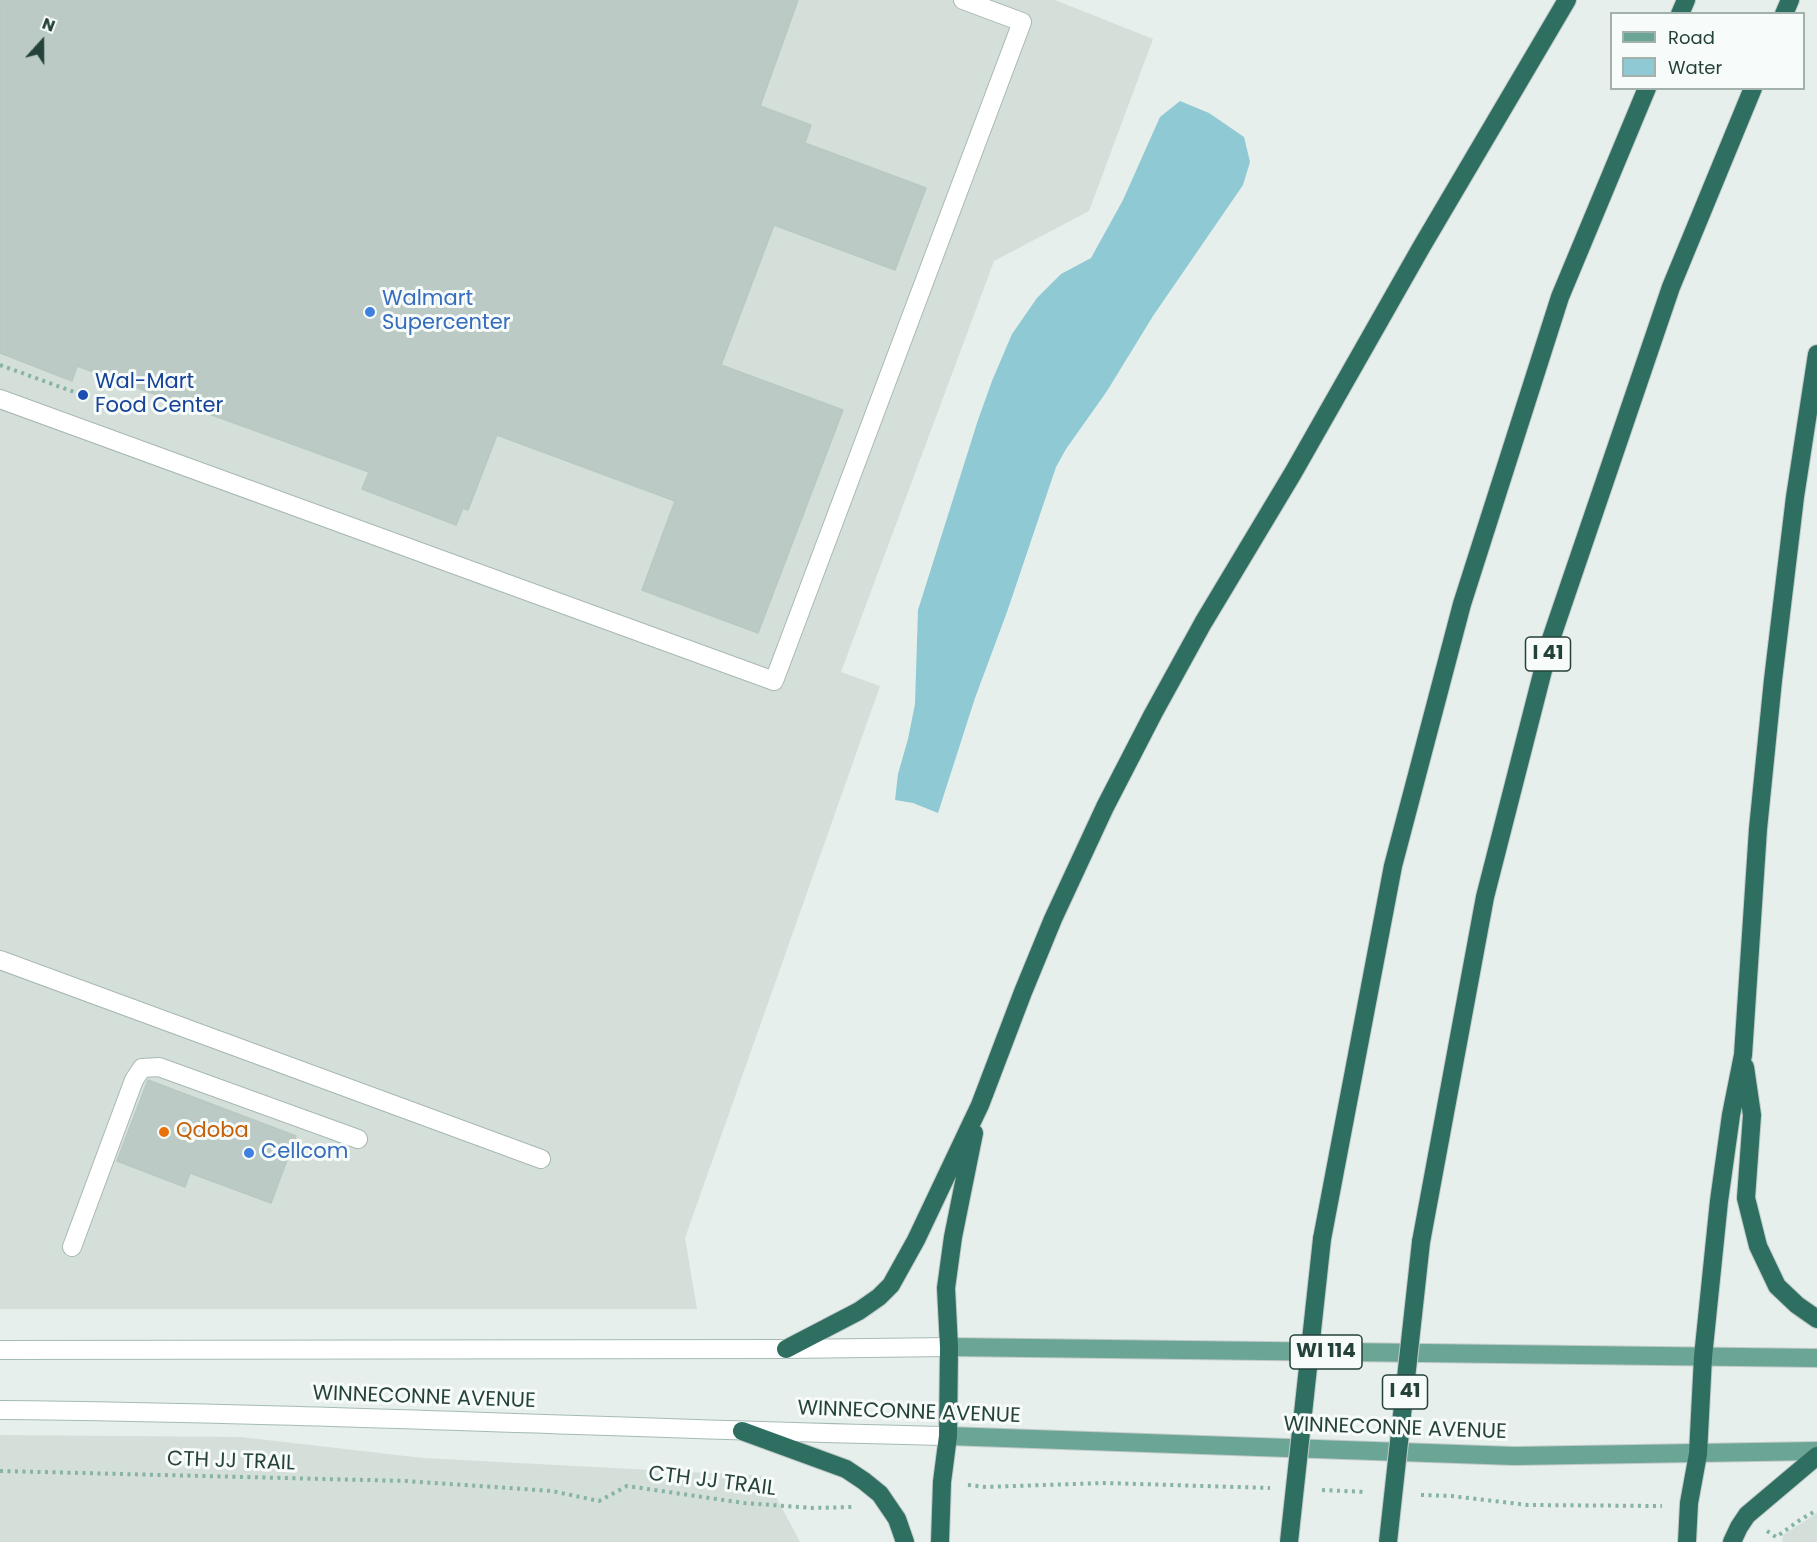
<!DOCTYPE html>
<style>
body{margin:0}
#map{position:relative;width:1817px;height:1542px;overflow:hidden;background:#e6efeb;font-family:Poppins,sans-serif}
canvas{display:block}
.legend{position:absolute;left:1610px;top:12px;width:195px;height:78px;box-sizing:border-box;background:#f7fbf9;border:2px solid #a3b1ad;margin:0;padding:8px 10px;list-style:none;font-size:18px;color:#24423a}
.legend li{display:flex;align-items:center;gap:12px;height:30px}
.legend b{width:30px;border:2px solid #a3b1ad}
.north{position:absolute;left:12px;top:12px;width:60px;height:60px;-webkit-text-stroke:4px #f7fbf9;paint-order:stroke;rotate:21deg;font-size:16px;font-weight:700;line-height:24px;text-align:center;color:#24423a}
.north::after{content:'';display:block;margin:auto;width:21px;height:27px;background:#24423a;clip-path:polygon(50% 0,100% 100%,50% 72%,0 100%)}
</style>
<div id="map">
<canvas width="1817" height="1542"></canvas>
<ul class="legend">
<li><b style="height:8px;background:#6aa596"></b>Road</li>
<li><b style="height:16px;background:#8ec9d4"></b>Water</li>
</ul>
<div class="north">N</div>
</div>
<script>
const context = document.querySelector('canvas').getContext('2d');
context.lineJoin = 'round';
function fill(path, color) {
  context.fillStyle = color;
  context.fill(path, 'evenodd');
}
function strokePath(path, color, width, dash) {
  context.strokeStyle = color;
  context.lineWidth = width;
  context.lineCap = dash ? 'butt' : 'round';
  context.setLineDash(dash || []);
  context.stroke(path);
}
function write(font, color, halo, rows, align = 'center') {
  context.font = font + ' Poppins,sans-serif';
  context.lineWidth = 6;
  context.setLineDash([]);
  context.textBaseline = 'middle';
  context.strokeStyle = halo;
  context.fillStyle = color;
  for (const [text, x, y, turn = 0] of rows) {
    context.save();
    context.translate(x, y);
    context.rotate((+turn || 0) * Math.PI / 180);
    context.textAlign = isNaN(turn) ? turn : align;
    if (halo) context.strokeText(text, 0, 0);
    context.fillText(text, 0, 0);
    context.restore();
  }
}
const built = new Path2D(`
 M0 0H1055L1153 39 1089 211 994 261 841 672 880 686 685 1238 697 1309H0Z
 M0 1435 241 1437 423 1458 765 1476 800 1542H0Z
 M1817 1513V1542H1782L1783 1535Z`);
const water = new Path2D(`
 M1180 101 1209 113 1244 137 1250 162 1243 185 1153 316 1107 391 1066 449 1056 467 1007 612 975 698 938 813 913 803 895 800 898 774 908 739 915 704 918 610 978 420 992 381 1012 334 1037 298 1061 274 1091 258 1123 200 1160 117Z`);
const building = new Path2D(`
 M0 0H798L760 106 811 125 805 143 926 188 895 270 774 225 721 365 843 410 758 633 642 590 675 501 497 435 468 510 463 508 456 525 362 489 369 472 77 366 72 381 0 353Z
 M148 1080 296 1136 271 1203 190 1173 185 1187 117 1161Z`);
const path = new Path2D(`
 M0 365 74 392
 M0 1471 406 1481 552 1491 599 1501 627 1486 744 1503 813 1508 853 1507
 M968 1485 986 1487 1106 1483 1270 1488
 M1322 1490 1366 1492
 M1421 1495 1451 1496 1528 1505 1662 1506
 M1767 1531 1776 1537 1800 1520 1817 1510`);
const lane = new Path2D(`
 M0 399 774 681 1022 22 963 0
 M72 1247 134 1080 142 1068 159 1067 358 1139`);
const street = new Path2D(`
 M0 960 541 1159`);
const secondary = new Path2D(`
 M0 1350 786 1349 949 1347
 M0 1410C316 1413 632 1429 948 1436`);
const primary = new Path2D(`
 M949 1347 1817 1358
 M948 1436 1514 1456 1817 1451`);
const highway = new Path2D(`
 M1680 14 1686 0
 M1784 14 1790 0
 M1745 1067 1752 1115 1746 1198 1758 1246 1777 1286 1797 1305 1817 1319
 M1322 1239 1393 866 1462 604 1560 297 1647 88
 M1421 1242 1485 897 1551 639 1671 287 1753 88
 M786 1349 859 1311 879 1297 891 1285 916 1240 980 1105 1023 992 1053 919 1105 807 1153 714 1203 623 1293 473 1422 246 1567 0
 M742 1431 846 1469 864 1481 880 1494 897 1519 905 1542
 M940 1542 942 1482 948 1436 949 1347 946 1288 953 1237 974 1133
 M1687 1542 1689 1503 1698 1454 1703 1357 1719 1201 1731 1115 1743 1055 1758 829 1773 680 1795 497 1817 354
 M1732 1542 1739 1527 1747 1515 1817 1456`);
const highwayBridge = new Path2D(`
 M1289 1542 1322 1239
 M1388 1542 1421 1242`);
const markers = [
 [370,312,6,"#3f7fe0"],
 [83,395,6,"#1a4fb4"],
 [164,1132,6,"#e8710a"],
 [249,1153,6,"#3f7fe0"]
];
const shields = [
 [1548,654,45],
 [1326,1352,72],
 [1405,1392,45]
];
const shieldNames = [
 ["I 41",1548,654],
 ["WI 114",1326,1352],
 ["I 41",1405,1392]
];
const shopNames = [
 ["Walmart",382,300],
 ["Supercenter",382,324],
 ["Cellcom",261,1153]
];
const transitNames = [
 ["Wal-Mart",95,383],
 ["Food Center",95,407]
];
const foodNames = [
 ["Qdoba",176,1132]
];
const streetNames = [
 ["WINNECONNE AVENUE",424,1398,2],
 ["WINNECONNE AVENUE",909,1413,2],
 ["WINNECONNE AVENUE",1395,1429,2],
 ["CTH JJ TRAIL",231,1462,2],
 ["CTH JJ TRAIL",712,1482,7]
];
fill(built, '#d4dfda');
fill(water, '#8ec9d4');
fill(building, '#bbcac4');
strokePath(building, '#b8c9c2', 1.5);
strokePath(lane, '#a8b8b2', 20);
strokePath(street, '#a8b8b2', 20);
strokePath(secondary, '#a4bbb3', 20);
strokePath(primary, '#c2cac8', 20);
strokePath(highway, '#c2cac8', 20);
strokePath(path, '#86b3a5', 4, [3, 4.5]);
strokePath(lane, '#fff', 18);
strokePath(street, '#fff', 18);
strokePath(secondary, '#fff', 18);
strokePath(primary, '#6aa596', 18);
strokePath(highway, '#2f6f62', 18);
strokePath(highwayBridge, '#c2cac8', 20, []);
strokePath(highwayBridge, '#2f6f62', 18);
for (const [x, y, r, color] of markers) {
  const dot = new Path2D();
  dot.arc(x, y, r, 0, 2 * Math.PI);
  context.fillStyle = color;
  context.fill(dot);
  strokePath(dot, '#f7fbf9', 2);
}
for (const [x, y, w] of shields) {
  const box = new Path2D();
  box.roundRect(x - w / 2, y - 17, w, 34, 4.5);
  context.fillStyle = '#f7fbf9';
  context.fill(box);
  strokePath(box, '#24423a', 1.5);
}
write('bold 20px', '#24423a', null, shieldNames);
write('21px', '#366cbe', '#f7fbf9', shopNames, 'left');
write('21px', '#164399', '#f7fbf9', transitNames, 'left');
write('21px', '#c56008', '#f7fbf9', foodNames, 'left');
write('21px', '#24423a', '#f7fbf9', streetNames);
</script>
